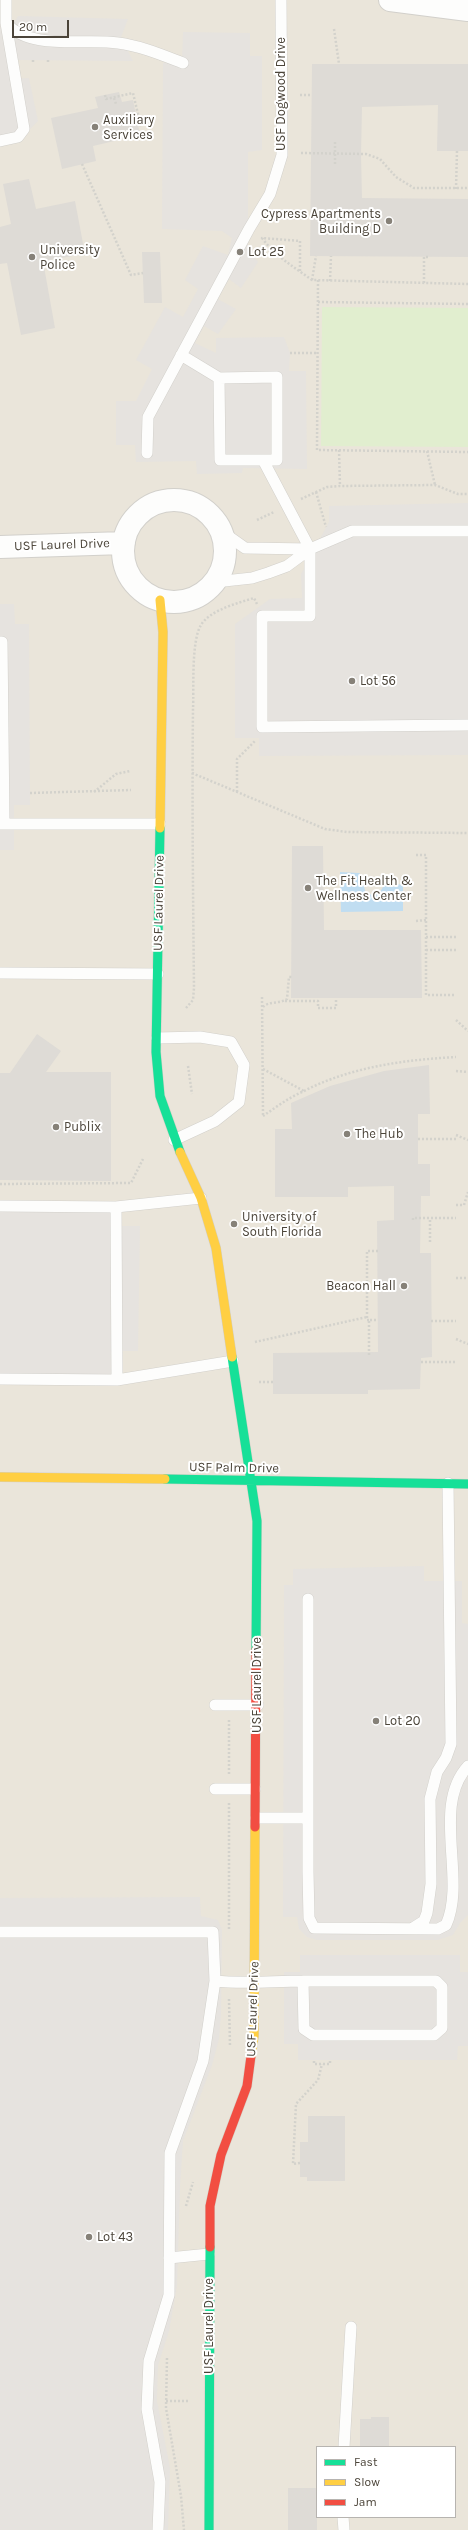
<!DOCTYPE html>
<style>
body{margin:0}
#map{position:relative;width:468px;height:2530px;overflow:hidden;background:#f4f2ee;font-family:Karla,sans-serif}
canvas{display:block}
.legend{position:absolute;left:316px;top:2446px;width:140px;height:72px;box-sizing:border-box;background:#fff;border:1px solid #b7b4b0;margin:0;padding:5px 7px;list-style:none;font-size:12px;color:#4b4439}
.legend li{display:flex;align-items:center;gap:8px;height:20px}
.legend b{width:20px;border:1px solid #b7b4b0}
.scale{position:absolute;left:12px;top:20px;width:57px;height:18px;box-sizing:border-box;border:2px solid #4b4439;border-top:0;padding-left:5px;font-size:12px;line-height:14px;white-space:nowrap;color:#4b4439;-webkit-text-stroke:3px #fff;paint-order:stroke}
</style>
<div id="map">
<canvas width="468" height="2530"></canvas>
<ul class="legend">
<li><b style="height:5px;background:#16e098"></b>Fast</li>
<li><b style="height:5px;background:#ffcf43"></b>Slow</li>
<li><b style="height:5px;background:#f24e42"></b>Jam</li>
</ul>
<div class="scale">20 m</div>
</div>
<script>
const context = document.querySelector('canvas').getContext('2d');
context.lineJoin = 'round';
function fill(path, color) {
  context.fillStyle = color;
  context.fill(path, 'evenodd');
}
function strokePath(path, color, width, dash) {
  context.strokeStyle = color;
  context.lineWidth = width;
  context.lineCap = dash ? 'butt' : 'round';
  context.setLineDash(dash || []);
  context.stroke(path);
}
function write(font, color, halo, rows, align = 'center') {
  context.font = font + ' Karla,sans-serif';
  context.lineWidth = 4;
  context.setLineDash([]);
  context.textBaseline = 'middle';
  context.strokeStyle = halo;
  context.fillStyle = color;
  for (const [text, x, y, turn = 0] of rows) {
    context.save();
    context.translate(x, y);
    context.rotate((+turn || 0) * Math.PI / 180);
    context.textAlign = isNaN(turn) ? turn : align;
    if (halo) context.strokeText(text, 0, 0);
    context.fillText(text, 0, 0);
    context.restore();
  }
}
const education = new Path2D(`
 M0 0H468V2530H0ZM317 2447H455V2517H317Z`);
const green = new Path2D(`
 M322 307 468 308V447L321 446Z`);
const parking = new Path2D(`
 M18 16 128 19 121 37 133 61 16 60 6 36Z
 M0 24 12 79 29 78 38 121 25 134 0 139Z
 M183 32 250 33V56H262V150L248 152V249L258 262 241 288 229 279 216 298 236 309 218 334 204 326 195 343 216 353V338L284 337 290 353 289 371H306L307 469 243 468 242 473 197 474 196 461 136 462 135 445H116V401H136L152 369 136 360 165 307 183 317 198 289 185 280 203 246 228 255 232 238 222 231 162 229 163 63H182Z
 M468 503V755L259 756V738H235V624L270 599 302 598 301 574 329 522V506Z
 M0 604H14L15 624H29L30 805H14V850H0Z
 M0 1206 116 1207V1226H140L138 1351H117V1380H0Z
 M424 1566V1581H462V1623L468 1624V1915L460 1923 453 1935 438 1940H317L307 1937 299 1929 297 1917H283L284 1585H293V1569Z
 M200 1897 201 1916 218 1920 222 1930 221 2015 219 2039 212 2065 183 2141 180 2187 177 2286 169 2331 158 2365 157 2401 170 2468 168 2530H0V1898Z
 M300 1955H460V1972H468V2046H458L457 2060H298V2044H284V1972H300Z`);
const water = new Path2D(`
 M340 872 359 873 365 878 364 887 366 893 373 895 380 892 386 882 403 885V911L341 912Z`);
const building = new Path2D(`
 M312 64H468V151H437L438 105 362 107 361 155 362 198 468 199V257L310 256Z
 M119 92 122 102 133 100 140 135 93 146 96 161 62 169 51 118 98 108 95 97Z
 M29 179 36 209 75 201 85 254 43 261 55 328 21 335 7 263 0 264V227L11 224 3 184Z
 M142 252H160L162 303H144Z
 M292 846H323L324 930H421L422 998H291Z
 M37 1034 61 1051 46 1072H111V1181L0 1180V1073H10Z
 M429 1065 430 1114H418V1164H430V1196H421L420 1253H431L432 1357 421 1358 420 1389 368 1390V1394H273V1353L378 1352 377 1221 394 1220V1186L348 1187V1197H275V1129H292L291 1103 330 1086 384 1071Z
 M308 2116H345V2181H307V2177H300V2142H308Z
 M371 2417H389V2447H360V2419H371Z
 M288 2488H317V2530H288Z`);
const path = new Path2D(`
 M334 29 339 64
 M33 60V62
 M48 60V62
 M105 95 106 99 133 93 141 127
 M300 95H312
 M114 98 116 104
 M335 142V165
 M301 153 366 154 380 159 396 177 414 188H468
 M82 164 131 275 143 273
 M456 189 457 151
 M300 271V241L262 238C275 256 294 267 312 280L468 284
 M312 280 316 256
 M318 280 317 450 468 452
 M330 281 331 256
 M424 283V257H430
 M318 302 468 304
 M290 353H318
 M339 450 340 486
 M427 451 435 485
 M316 492 326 527
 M301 499 327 487 340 486 435 485 458 494H468
 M257 520 274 512
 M192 773 325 829 347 832 468 833
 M94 792 116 774 130 771
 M237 792V759L256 740
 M30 793 131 790
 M416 855H426V995H456
 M416 921 426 920
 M426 937H456
 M426 950H456
 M262 997 263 1115
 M285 1001H318V1008H336V998
 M263 1007C268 1001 280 1004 287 999L289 977H292
 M186 1008 193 1000 194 988C193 895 192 802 193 709 194 690 191 641 201 625 210 610 238 603 254 598L257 604
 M456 1020 468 1031
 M188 1066 192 1094
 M263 1069 304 1091
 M456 1071 468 1072
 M263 1116C275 1108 288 1098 302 1092 350 1067 403 1060 456 1057
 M456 1135 468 1140
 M418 1139H456
 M0 1184 131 1183 143 1159
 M456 1205H464L468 1192
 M413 1220V1218H456
 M430 1242V1218
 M456 1278H468
 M369 1320H367V1251H378
 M431 1321H456
 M456 1339 468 1344
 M255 1342 367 1317
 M369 1355V1320H378
 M421 1362H456
 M259 1382H273
 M229 1720V1775
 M229 1803V1930
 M229 1999 230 2046
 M314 2061V2064H330V2061
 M300 2163 293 2164 296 2104 318 2080 322 2064
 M186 2206 193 2182
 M167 2358 166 2408 181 2496 184 2530
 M166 2401H189`);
const lane = new Path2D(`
 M6 23C30 51 85 38 118 43 141 46 162 55 183 63
 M0 141 18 137 24 129 6 23V0
 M181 355 219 378
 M277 377V460H220L219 378Z
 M147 453 148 417 249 229 270 194 282 155 281 0
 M263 460 310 549V616H262V727L468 725
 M221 531 245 548 310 549
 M215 582 252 578 268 573 287 566 310 549 352 531H468
 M0 642H2L4 824
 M0 824H160
 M0 973 158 974
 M157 1038 200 1037 231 1042 244 1065 239 1102 215 1121 174 1140
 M0 1206 116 1207 201 1198
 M116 1207 117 1380
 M0 1379 117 1380 233 1361
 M308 1599V1872L309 1918 314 1928 438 1929 446 1925C467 1879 431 1806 468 1766
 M215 1705H258
 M215 1789H255
 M256 1818H308
 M413 1928 424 1921 427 1913 431 1884 430 1799 437 1772 446 1758 451 1744 448 1483
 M0 1932H213L215 1981
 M169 2258 209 2254
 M344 2447 351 2327
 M343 2517 344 2530
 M158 2530 160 2482 147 2409 149 2361 169 2295 170 2153 203 2061 215 1981C244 1984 274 1981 303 1981H436L442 1987V2028L434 2035H313L304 2029 303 1981`);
const street = new Path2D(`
 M390 0 468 10
 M123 551a51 51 0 1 1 102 0a51 51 0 1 1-102 0Z
 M0 547 124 543`);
const fast = new Path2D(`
 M160 828 156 1052 160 1096 180 1152
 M232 1357 257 1521 256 1650
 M165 1479 468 1484
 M209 2530 210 2247`);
const slow = new Path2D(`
 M160 828 163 632 160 600
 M180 1152 201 1198 216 1248 232 1357
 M0 1477 165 1479
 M251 2056 254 2036 255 1827`);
const jam = new Path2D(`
 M255 1827 256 1650
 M210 2247V2206L221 2155 247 2086 251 2056`);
const markers = [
 [95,127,4,"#868178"],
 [389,221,4,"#868178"],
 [240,252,4,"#868178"],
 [32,257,4,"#868178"],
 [352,681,4,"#868178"],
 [308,888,4,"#868178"],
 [56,1127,4,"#868178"],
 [347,1134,4,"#868178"],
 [234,1224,4,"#868178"],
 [404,1286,4,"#868178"],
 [376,1721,4,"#868178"],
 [89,2237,4,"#868178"]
];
const streetNames = [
 ["USF Dogwood Drive",281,94,-90],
 ["USF Laurel Drive",62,545,-2],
 ["USF Laurel Drive",159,903,-89],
 ["USF Palm Drive",234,1468,1],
 ["USF Laurel Drive",257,1685,-90],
 ["USF Laurel Drive",253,2009,-88],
 ["USF Laurel Drive",209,2326,-90]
];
const poiNames = [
 ["Auxiliary",103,120],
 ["Services",103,135],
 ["Cypress Apartments",381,214,"right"],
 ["Building D",381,229,"right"],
 ["University",40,250],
 ["Police",40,265],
 ["Lot 25",248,252],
 ["Lot 56",360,681],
 ["The Fit Health &",316,881],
 ["Wellness Center",316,896],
 ["Publix",64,1127],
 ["The Hub",355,1134],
 ["University of",242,1217],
 ["South Florida",242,1232],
 ["Beacon Hall",396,1286,"right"],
 ["Lot 20",384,1721],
 ["Lot 43",97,2237]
];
fill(education, '#eae5da');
fill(green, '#e1eecf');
fill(parking, '#e6e3df');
fill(water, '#c0ddf1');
fill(building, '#dedbd6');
strokePath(lane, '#d2d0cb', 12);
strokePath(street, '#d2d0cb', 24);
strokePath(fast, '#d3cfc5', 10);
strokePath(slow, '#d3cfc5', 10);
strokePath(jam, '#d3cfc5', 10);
strokePath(path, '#d3d2cc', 2.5, [2, 2]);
strokePath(lane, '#fdfdfc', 11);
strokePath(street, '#fdfdfc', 22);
strokePath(fast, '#16e098', 9);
strokePath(slow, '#ffcf43', 9);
strokePath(jam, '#f24e42', 9);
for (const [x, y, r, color] of markers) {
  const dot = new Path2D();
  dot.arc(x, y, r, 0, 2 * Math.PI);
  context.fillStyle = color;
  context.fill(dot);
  strokePath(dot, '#fff', 1.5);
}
write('13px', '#4b4439', '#fff', streetNames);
write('13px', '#4b4439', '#fff', poiNames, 'left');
</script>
